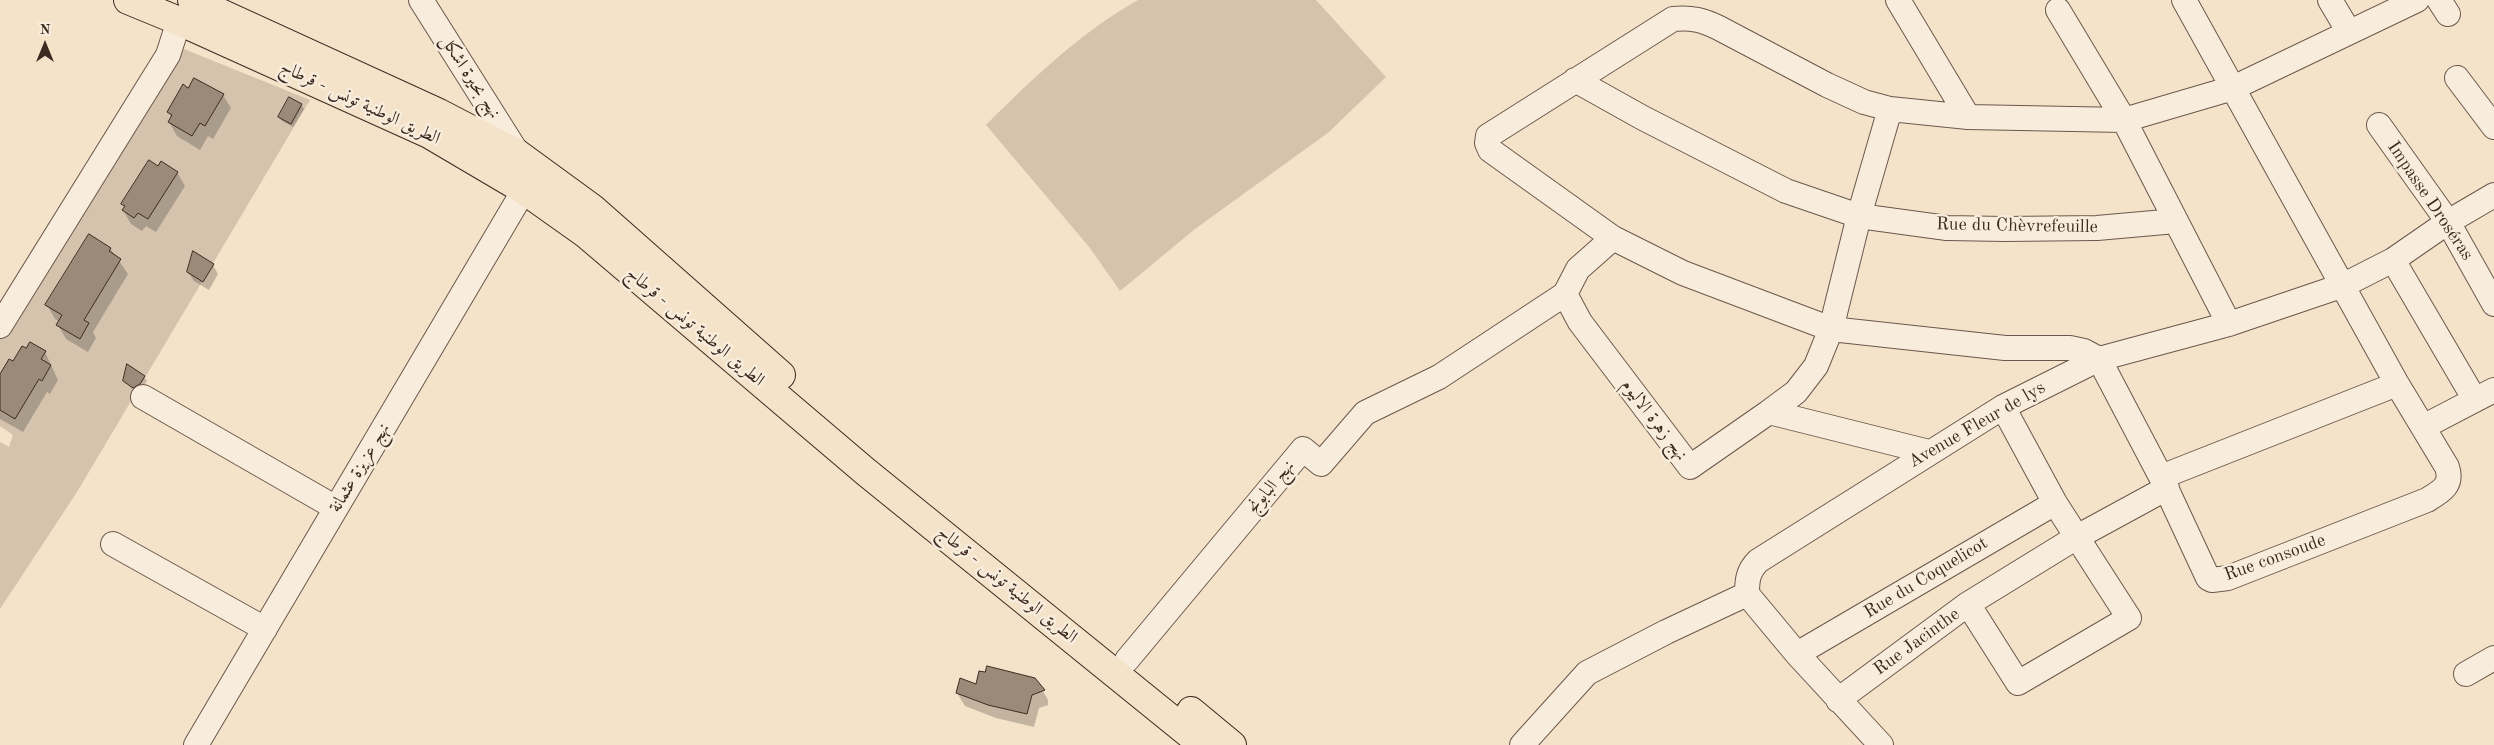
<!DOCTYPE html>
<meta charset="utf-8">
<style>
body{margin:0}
#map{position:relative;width:2494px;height:745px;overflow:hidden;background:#f4e2c9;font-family:"Old Standard TT",serif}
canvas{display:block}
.north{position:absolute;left:20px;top:20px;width:50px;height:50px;-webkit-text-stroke:4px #f8ecdc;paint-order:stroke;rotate:0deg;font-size:14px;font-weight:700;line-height:20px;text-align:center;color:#3d2a22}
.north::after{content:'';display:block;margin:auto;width:18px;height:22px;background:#3d2a22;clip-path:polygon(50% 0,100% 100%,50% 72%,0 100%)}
</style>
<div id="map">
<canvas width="2494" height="745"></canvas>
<div class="north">N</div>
</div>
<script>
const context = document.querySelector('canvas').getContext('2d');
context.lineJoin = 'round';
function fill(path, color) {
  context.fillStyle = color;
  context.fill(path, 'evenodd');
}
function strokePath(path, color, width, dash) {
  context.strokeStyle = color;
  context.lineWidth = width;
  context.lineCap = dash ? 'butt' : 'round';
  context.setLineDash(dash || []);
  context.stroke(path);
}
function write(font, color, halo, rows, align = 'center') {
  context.font = font + ' "Old Standard TT",Amiri,serif';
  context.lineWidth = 5;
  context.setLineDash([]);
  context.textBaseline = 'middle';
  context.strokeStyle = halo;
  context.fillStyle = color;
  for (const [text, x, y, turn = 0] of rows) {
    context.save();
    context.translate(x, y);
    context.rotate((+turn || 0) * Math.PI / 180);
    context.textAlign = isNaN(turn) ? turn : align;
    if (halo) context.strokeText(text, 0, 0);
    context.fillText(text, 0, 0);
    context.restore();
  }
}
const green = new Path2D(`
 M1138 0H1316L1386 77 1329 132 1195 229 1120 291 1090 248 986 125C1032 79 1081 32 1138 0Z
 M179 47 310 100 77 492 0 609V442L9 447 13 435 0 426V334Z`);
const shadow = new Path2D(`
 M189 89 223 95 231 108 213 139 208 136 200 150 177 136 169 122 172 118 168 112Z
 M301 105 304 109 293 127 282 121 279 117Z
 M159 168 177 172 185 186 156 232 146 226 142 231 131 224 123 210 125 208 122 204Z
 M110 248 128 274 93 332 96 338 88 352 66 339 58 325 60 322 55 319 47 305Z
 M213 265 218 274 209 290 194 281 188 272Z
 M45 352 58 380 50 394 47 392 23 432 0 419V377L13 363Z
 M144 377 147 381 142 388 136 391 124 381Z
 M977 685 1040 686 1048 700V705L1039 708 1034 727 996 718 965 706 957 693Z`);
const building = new Path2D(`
 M194 78 224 94 205 126 200 123 192 136 168 122 172 115 167 112 183 84 188 88Z
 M289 97 302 104 291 124 278 117Z
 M149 160 158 166 161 161 178 172 148 219 138 213 134 218 122 210 125 206 121 204Z
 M89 234 111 248 109 251 121 259 84 320 89 323 80 339 56 325 62 315 45 305Z
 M193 251 214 264 203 282 187 272Z
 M30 342 46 351 41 359 51 365 42 381 39 379 15 419 0 410V374L9 359 13 361 22 346 26 348Z
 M127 364 145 376 140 384 133 388 123 381Z
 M987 666 1035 678 1045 690 1032 695 1027 714 988 705 956 693 960 678 976 684 979 671 985 672Z`);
const minor = new Path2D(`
 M1898 0 1968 117
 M2184 0 2397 384 2447 467C2453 485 2442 491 2427 500L2228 578 2212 580 2208 578 2161 477 2397 384
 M2330 0 2349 32
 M2439 0 2448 14
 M2058 10 2124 120 2229 324
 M2457 78 2494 127
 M1575 80 1643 118 1786 191 1859 216 1947 228 2005 229 2097 228 2176 221
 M2379 125 2448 222 2494 304
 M1613 238 1578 269 1565 294 1580 322 1690 467 1769 412 1929 452
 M2393 260 2475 400
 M0 326 168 55 179 21
 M143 397 336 508
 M1769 412 1796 392 1816 366 1831 329 1859 216 1890 109
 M2423 427 2494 390
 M2161 477 2099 359 2084 351 2070 348H2005L1831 329 1683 273 1613 238 1490 150 1487 143 1488 136 1673 19C1691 17 1703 20 1719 28L1827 85 1864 102 1890 109 1968 117 2124 120 2233 88 2417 0
 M113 544 265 629
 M1747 594 1797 654 1881 745
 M1968 604 2077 537 2167 488
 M1797 654 2055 503
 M1127 660 1303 449 1321 464 1365 413 1439 377 1565 294
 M2466 674 2494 658
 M1838 700 1968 604 2018 683 2129 618 2055 503 2003 407
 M196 745 524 190 518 154 421 0
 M1522 745 1587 673 1666 632 1747 594C1747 580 1748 571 1758 561L2003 407 2099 359 2229 324 2344 285 2393 260 2448 222 2494 195`);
const major = new Path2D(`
 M128 0 179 21 429 134 524 190 586 234 866 472 1203 745
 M192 0 439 113 518 154 592 208 781 375
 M1191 711 1232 745`);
const streetNames = [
 ["نهج بحيرة اشكل",470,77,57],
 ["الطريق الوطنية تونس - قرطاج",360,103,25],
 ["Impasse Droséras",2430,201,56],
 ["Rue du Chèvrefeuille",2017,226,1],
 ["الطريق الوطنية تونس - قرطاج",695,327,40],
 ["نهج زهرة الاليوم",1654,420,53],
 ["Avenue Fleur de lys",1977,425,-30],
 ["نهج عزيزة عثمانة",360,468,-59],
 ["نهج البابونج",1271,487,-50],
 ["Rue consoude",2275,558,-20],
 ["Rue du Coquelicot",1926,578,-31],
 ["الطريق الوطنية تونس - قرطاج",1007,585,39],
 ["Rue Jacinthe",1917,642,-36]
];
fill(green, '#d5c3ad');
fill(shadow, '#0003');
fill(building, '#9c8a79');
strokePath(building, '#3d2a22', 1);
strokePath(minor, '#6b584c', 26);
strokePath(major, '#3d2a22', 30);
strokePath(minor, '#f8ecdc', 24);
strokePath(major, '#f4e2c9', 28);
write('18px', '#3d2a22', '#f8ecdc', streetNames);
</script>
